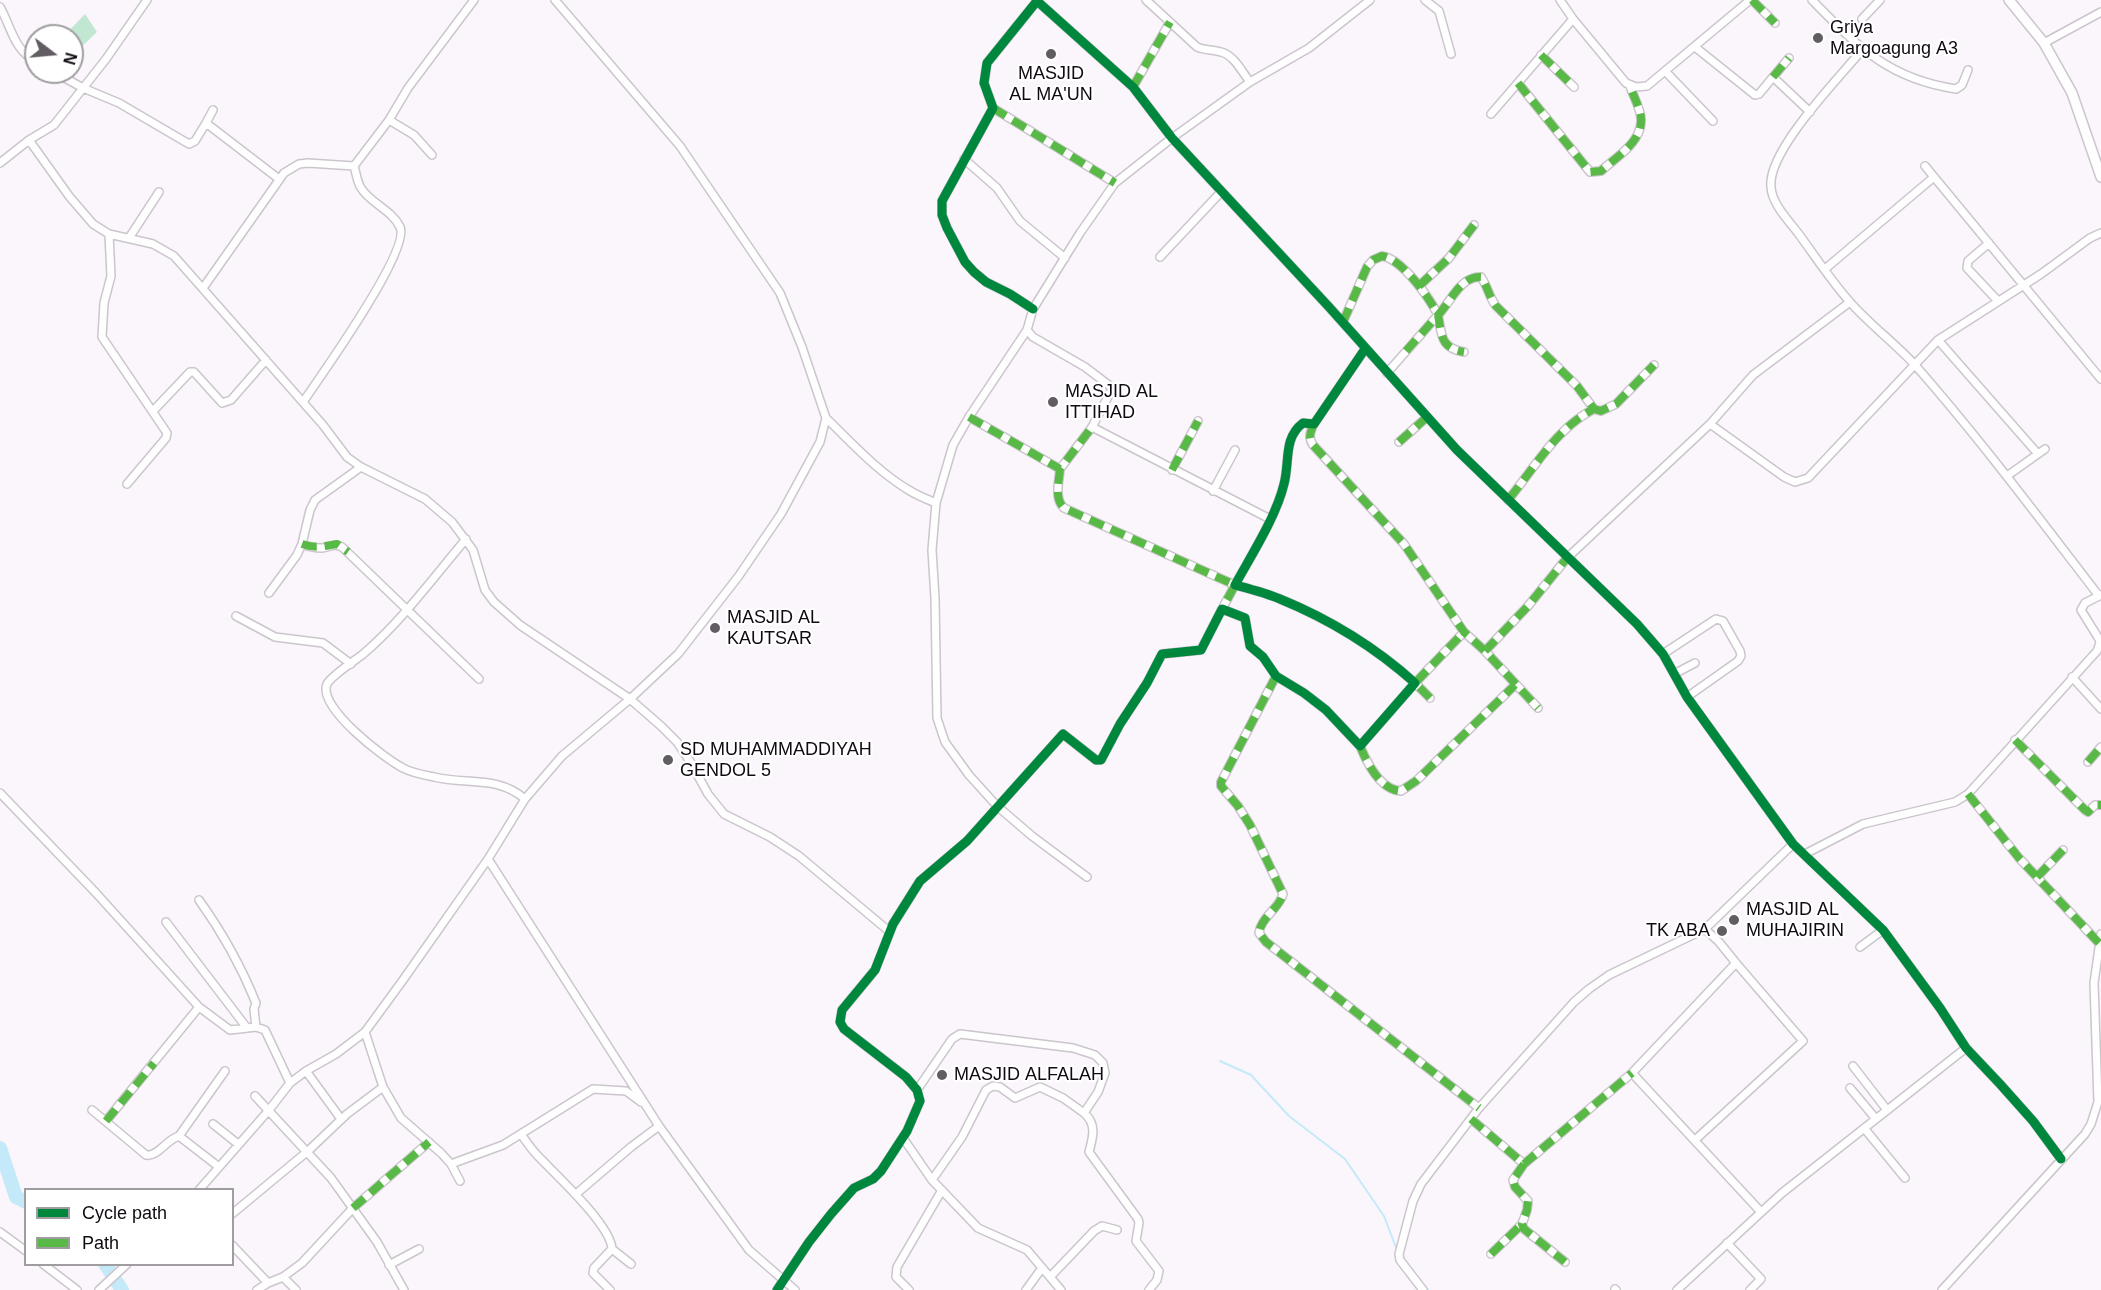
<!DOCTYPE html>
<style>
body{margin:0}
#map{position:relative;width:2101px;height:1290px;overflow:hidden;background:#fbf5fc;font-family:Helvetica,sans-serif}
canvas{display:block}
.legend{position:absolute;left:24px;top:1188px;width:210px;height:78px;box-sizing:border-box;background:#fff;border:2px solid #9f9da0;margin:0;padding:8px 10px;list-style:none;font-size:18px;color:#100a11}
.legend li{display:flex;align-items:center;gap:12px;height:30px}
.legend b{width:30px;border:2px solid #9f9da0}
.north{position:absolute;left:24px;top:24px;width:60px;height:60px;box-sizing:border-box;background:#fff;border:2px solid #9f9da0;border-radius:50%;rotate:106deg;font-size:16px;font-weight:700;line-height:24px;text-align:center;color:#100a11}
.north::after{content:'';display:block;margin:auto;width:21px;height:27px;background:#625c63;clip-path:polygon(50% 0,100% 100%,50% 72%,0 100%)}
</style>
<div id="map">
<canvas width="2101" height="1290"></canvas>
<ul class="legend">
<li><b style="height:8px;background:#00873e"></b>Cycle path</li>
<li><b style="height:8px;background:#58b947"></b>Path</li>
</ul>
<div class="north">N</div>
</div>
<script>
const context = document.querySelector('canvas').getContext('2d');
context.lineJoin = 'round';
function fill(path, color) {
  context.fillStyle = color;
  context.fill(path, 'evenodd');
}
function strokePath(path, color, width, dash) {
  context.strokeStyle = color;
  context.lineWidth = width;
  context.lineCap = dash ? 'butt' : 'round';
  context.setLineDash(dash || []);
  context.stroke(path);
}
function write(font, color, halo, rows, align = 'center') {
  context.font = font + ' Helvetica,sans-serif';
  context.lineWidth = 4.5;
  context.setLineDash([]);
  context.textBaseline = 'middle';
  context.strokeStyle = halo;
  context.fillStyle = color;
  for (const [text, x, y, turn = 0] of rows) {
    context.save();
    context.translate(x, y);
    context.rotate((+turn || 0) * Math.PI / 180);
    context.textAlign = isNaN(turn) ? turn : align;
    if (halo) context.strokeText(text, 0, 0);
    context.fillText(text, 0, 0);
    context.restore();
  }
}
const green = new Path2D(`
 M85 14 97 32 75 53 72 51V36H64Z`);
const stream = new Path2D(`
 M1220 1061 1251 1075 1289 1116 1345 1159 1384 1216 1397 1250
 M1402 1257 1428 1290`);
const river = new Path2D(`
 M0 1148 16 1197 26 1202
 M105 1264 122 1290`);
const street = new Path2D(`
 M1146 0 1197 47C1206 51 1212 49 1221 52 1234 55 1242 72 1250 82
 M1425 0 1439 11 1451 54
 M1560 0 1573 19 1626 83 1636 87 1647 86 1750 0
 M1752 0 1775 23
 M1812 0C1857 46 1888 79 1956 89L1962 85 1968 70
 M0 7C12 29 13 48 36 62
 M1862 19 1880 0
 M2044 43 2101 12
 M1695 47 1755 95 1759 94 1773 77 1810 112
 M1862 50C1839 78 1767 151 1771 187 1772 204 1788 220 1798 233 1815 256 1831 281 1850 302 1870 325 1895 343 1915 365 1980 439 2039 518 2099 596L2101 595
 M1541 55 1574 87
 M1665 71 1713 121
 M54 72 83 88 119 103 189 144 195 141 206 123 279 179
 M1773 77 1789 58
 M1518 83 1590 172 1601 171C1615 158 1641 143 1641 121 1642 111 1633 96 1630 86
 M1133 87 1170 22
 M993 108 1115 183
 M1491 114 1573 19
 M389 120 414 135 432 155
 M206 123 213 110
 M29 140 69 196 93 224 109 234 153 244 174 256 323 425 347 457 361 467 425 499 452 522 473 550 485 590 494 602 520 625 630 699 661 726 677 742 691 763 708 794 724 814 770 837 799 856 890 932
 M964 159 997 188 1020 221 1065 258
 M0 163 29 140 54 125 106 59 147 0
 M1925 166 2101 379
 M109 234 111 276 104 303 102 337 167 433 166 438 127 484
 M129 238 159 192
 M1989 243 1968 261 1967 268 1998 301
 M1160 257 1221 192
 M1825 269 1934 177
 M1419 286 1449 258 1474 225
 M203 288 284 173 299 164 308 163 354 166
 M1033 309 1010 294 986 282 974 272 965 262 947 228 942 215V201L993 108 984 83 987 63 1037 1 1133 87 1172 138 1329 307 1457 450 1637 624 1663 654 1687 697 1793 844 1883 930 1940 1008 1966 1048 2000 1084 2033 1121 2061 1159
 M1343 322 1367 267 1373 260 1382 256C1402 259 1429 297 1438 315 1451 302 1460 276 1481 277 1488 287 1489 297 1496 306L1577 386 1594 409C1556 428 1534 469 1508 500
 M1938 340 2038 454
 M1387 373 1438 315C1442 335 1440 348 1464 352
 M303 402C320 377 411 250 400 227 392 210 370 203 361 188 357 182 356 172 354 166L389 120 408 88 474 0
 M1594 409 1601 411 1616 404 1654 365
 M153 411 190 372H194L222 403 231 400 266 360
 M969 417 1060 469 1092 427 1110 393 1112 389 1110 386 1085 367 1033 337 1027 330
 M826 418C852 443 876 470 907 489 916 495 926 499 936 503
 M1314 424C1310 432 1308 437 1313 445L1404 544 1464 632 1485 651 1538 708
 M1710 424 1753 375 1850 302
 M1092 427 1270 519
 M1399 442 1427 417
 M1060 469C1059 482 1054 499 1064 508L1235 585 1222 609
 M1172 470 1198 421
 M2007 476 2045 449
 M1213 491 1235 450
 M466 539C433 578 401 622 362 655 354 661 331 676 327 684 317 707 385 759 403 768 412 773 424 775 434 777 466 785 498 775 525 799
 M302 544C309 547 315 548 322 548 330 547 334 543 342 547L479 679
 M269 593 297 555 302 544 310 510 315 500 361 467
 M236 616 275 637 323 643 351 664
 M1485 651 1528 606 1567 558 1710 424 1784 477 1795 482 1808 478 1938 340 2041 274 2090 238 2101 233
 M1663 654 1716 619 1723 621 1740 651 1741 656 1738 661 1687 697
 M1674 674 1695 663
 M1276 676 1221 782V786L1238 806 1250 825 1283 894C1279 909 1261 917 1259 933L1266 942 1479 1108
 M2072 677 2101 709
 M1430 698 1415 683 1464 632
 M2015 740 2085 810 2088 812 2095 805H2101
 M1360 746C1367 763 1380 790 1401 791L1416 781 1515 685
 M2088 762 2101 747
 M0 793 96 893 199 1007 230 1030 256 1027 265 1030 290 1083
 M1968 794 2019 858 2099 943
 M1805 854 1863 824 1955 802 1968 794 2097 651 2100 643 2099 639 2081 610 2085 603 2099 596
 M488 859 659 1126 749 1250 795 1290
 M1087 877 1032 836 997 806 969 775 945 742 937 718 935 598 932 550 936 503 953 445 969 417 1027 330 1033 309 1080 233 1115 183 1172 138 1250 82 1309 48 1370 0
 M2037 877 2063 850
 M199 900C222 932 241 966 256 1003L254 1009 256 1027
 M166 922 247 1028
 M1860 947 1883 930
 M365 1032 383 1087 401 1118 441 1153 451 1164 460 1181
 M1853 1066 1887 1110
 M306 1071 341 1119
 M1632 1073 1761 1212
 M1850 1088 1876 1119
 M917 1090 952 1039 960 1034 1073 1048 1095 1055 1103 1063 1105 1073 1098 1092 1084 1113C1097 1124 1093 1137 1089 1152L1138 1219 1139 1223 1136 1241 1159 1271 1157 1280 1149 1290
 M255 1096 331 1178 377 1242 404 1290
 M92 1110 146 1155C158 1157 167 1139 179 1136L219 1167
 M1471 1119 1524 1164 1632 1073 1736 963 1719 942 1705 929
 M106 1121 199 1007
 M213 1124 238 1144
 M1864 1128 1905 1178
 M521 1134C526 1141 531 1149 538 1156 555 1174 611 1225 612 1249L594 1268 593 1273 610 1290
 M179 1136 225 1071
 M903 1138 932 1180 978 1228 1027 1250 1061 1290
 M1695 1140 1803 1041 1736 963
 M451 1164 503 1145 593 1089 626 1091 641 1102
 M1524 1164 1513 1180 1515 1187 1528 1201 1527 1210 1522 1224 1524 1229 1565 1262
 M932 1180 962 1137 986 1090 993 1086 1000 1087 1015 1098 1040 1087 1063 1098 1084 1113
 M199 1190 269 1110 290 1083 306 1071 336 1054 365 1032 403 980 488 859 525 799 562 756 630 699 678 654 738 577 781 514 820 442 826 418 802 347 780 293 680 146 555 0
 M576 1194 631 1147 659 1126
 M232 1214 308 1151 347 1114 383 1087
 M0 1232 26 1251
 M1727 1243 1761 1279 1750 1290
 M232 1245 268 1283
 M612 1249 631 1264
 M1491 1254 1522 1224
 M43 1264 77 1290
 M389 1265 419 1249
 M283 1277 296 1290
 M1050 1277 1094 1231 1102 1226 1117 1230
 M1615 1289 1616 1290
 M99 1290 127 1264
 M257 1290 268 1283 283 1277 302 1263 353 1208 429 1142
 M777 1290 809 1242 831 1214 854 1188 873 1179 881 1171 907 1131 920 1101 917 1090 906 1077 844 1029 840 1022 842 1010 875 970 893 924 920 881 967 841 1063 734 1096 760H1101L1120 724 1147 683 1162 654 1201 650 1222 609 1245 618 1250 646 1263 657 1276 676 1304 693 1326 710 1360 746 1415 683C1376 648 1329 619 1280 599 1266 593 1250 589 1235 585 1252 554 1276 517 1284 484 1290 462 1283 438 1303 423L1314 424 1365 349
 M909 1290 896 1277 897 1267 942 1190
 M1026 1290 1042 1268
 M1423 1290 1400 1260 1399 1254 1413 1201 1421 1184 1479 1108 1574 1002 1589 989 1609 975 1705 929 1793 844
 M1677 1290 1782 1193 1966 1048
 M1942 1290 2085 1134 2091 1124 2098 1102 2094 983 2101 934`);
const secondary = new Path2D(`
 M2009 0 2044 43 2072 93 2101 177`);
const quiet = new Path2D(`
 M1752 0 1775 23
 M1541 55 1574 87
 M1773 77 1789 58
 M1518 83 1590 172 1601 171C1615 158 1641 143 1641 121 1642 111 1633 96 1630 86
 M1133 87 1170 22
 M993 108 1115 183
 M1419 286 1449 258 1474 225
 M1343 322 1367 267 1373 260 1382 256C1402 259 1429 297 1438 315 1451 302 1460 276 1481 277 1488 287 1489 297 1496 306L1577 386 1594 409C1556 428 1534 469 1508 500
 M1406 351 1438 315C1442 335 1440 348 1464 352
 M1594 409 1601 411 1616 404 1654 365
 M969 417 1060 469 1092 427
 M1314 424C1310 432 1308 437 1313 445L1404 544 1464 632 1485 651 1538 708
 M1399 442 1427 417
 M1060 469C1059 482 1054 499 1064 508L1235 585 1222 609
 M1172 470 1198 421
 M302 544C316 549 324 546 337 544L348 552
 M1485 651 1528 606 1567 558
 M1276 676 1221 782V786L1238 806 1250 825 1283 894C1279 909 1261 917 1259 933L1266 942 1479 1108
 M1430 698 1415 683 1464 632
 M2015 740 2085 810 2088 812 2095 805H2101
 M1360 746C1367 763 1380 790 1401 791L1416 781 1515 685
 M2088 762 2101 747
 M1968 794 2019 858 2099 943
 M2037 877 2063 850
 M1471 1119 1524 1164 1632 1073
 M106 1121 154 1063
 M1524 1164 1513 1180 1515 1187 1528 1201 1527 1210 1522 1224 1524 1229 1565 1262
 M353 1208 429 1142
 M1491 1254 1522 1224`);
const cycleway = new Path2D(`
 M1033 309 1010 294 986 282 974 272 965 262 947 228 942 215V201L993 108 984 83 987 63 1037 1 1133 87 1172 138 1329 307 1457 450 1637 624 1663 654 1687 697 1793 844 1883 930 1940 1008 1966 1048 2000 1084 2033 1121 2061 1159
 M777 1290 809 1242 831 1214 854 1188 873 1179 881 1171 907 1131 920 1101 917 1090 906 1077 844 1029 840 1022 842 1010 875 970 893 924 920 881 967 841 1063 734 1096 760H1101L1120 724 1147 683 1162 654 1201 650 1222 609 1245 618 1250 646 1263 657 1276 676 1304 693 1326 710 1360 746 1415 683C1376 648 1329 619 1280 599 1266 593 1250 589 1235 585 1252 554 1276 517 1284 484 1290 462 1283 438 1303 423L1314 424 1365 349`);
const markers = [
 [1818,38,6,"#625c63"],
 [1051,54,6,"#625c63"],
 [1053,402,6,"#625c63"],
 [715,628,6,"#625c63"],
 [668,760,6,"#625c63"],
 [1734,920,6,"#625c63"],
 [1722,931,6,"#625c63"],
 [942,1075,6,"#625c63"]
];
const poiNames = [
 ["Griya",1830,28],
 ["Margoagung A3",1830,49],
 ["MASJID",1051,74,"center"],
 ["AL MA'UN",1051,95,"center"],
 ["MASJID AL",1065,392],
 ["ITTIHAD",1065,413],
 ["MASJID AL",727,618],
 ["KAUTSAR",727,639],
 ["SD MUHAMMADDIYAH",680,750],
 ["GENDOL 5",680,771],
 ["MASJID AL",1746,910],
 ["MUHAJIRIN",1746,931],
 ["TK ABA",1710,931,"right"],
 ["MASJID ALFALAH",954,1075]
];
fill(green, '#c1e6d2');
strokePath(stream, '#c4eaf9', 2);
strokePath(river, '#c4eaf9', 14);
strokePath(street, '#cbc5cc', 10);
strokePath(secondary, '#cbc5cc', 12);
strokePath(street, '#fefeff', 7);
strokePath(secondary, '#fefeff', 9);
strokePath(quiet, '#58b947', 8, [15, 8]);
strokePath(cycleway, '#00873e', 9);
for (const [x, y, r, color] of markers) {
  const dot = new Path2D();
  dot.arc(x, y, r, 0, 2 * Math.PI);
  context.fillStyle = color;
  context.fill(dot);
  strokePath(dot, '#fff', 2);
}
write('18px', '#100a11', '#fff', poiNames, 'left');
</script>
